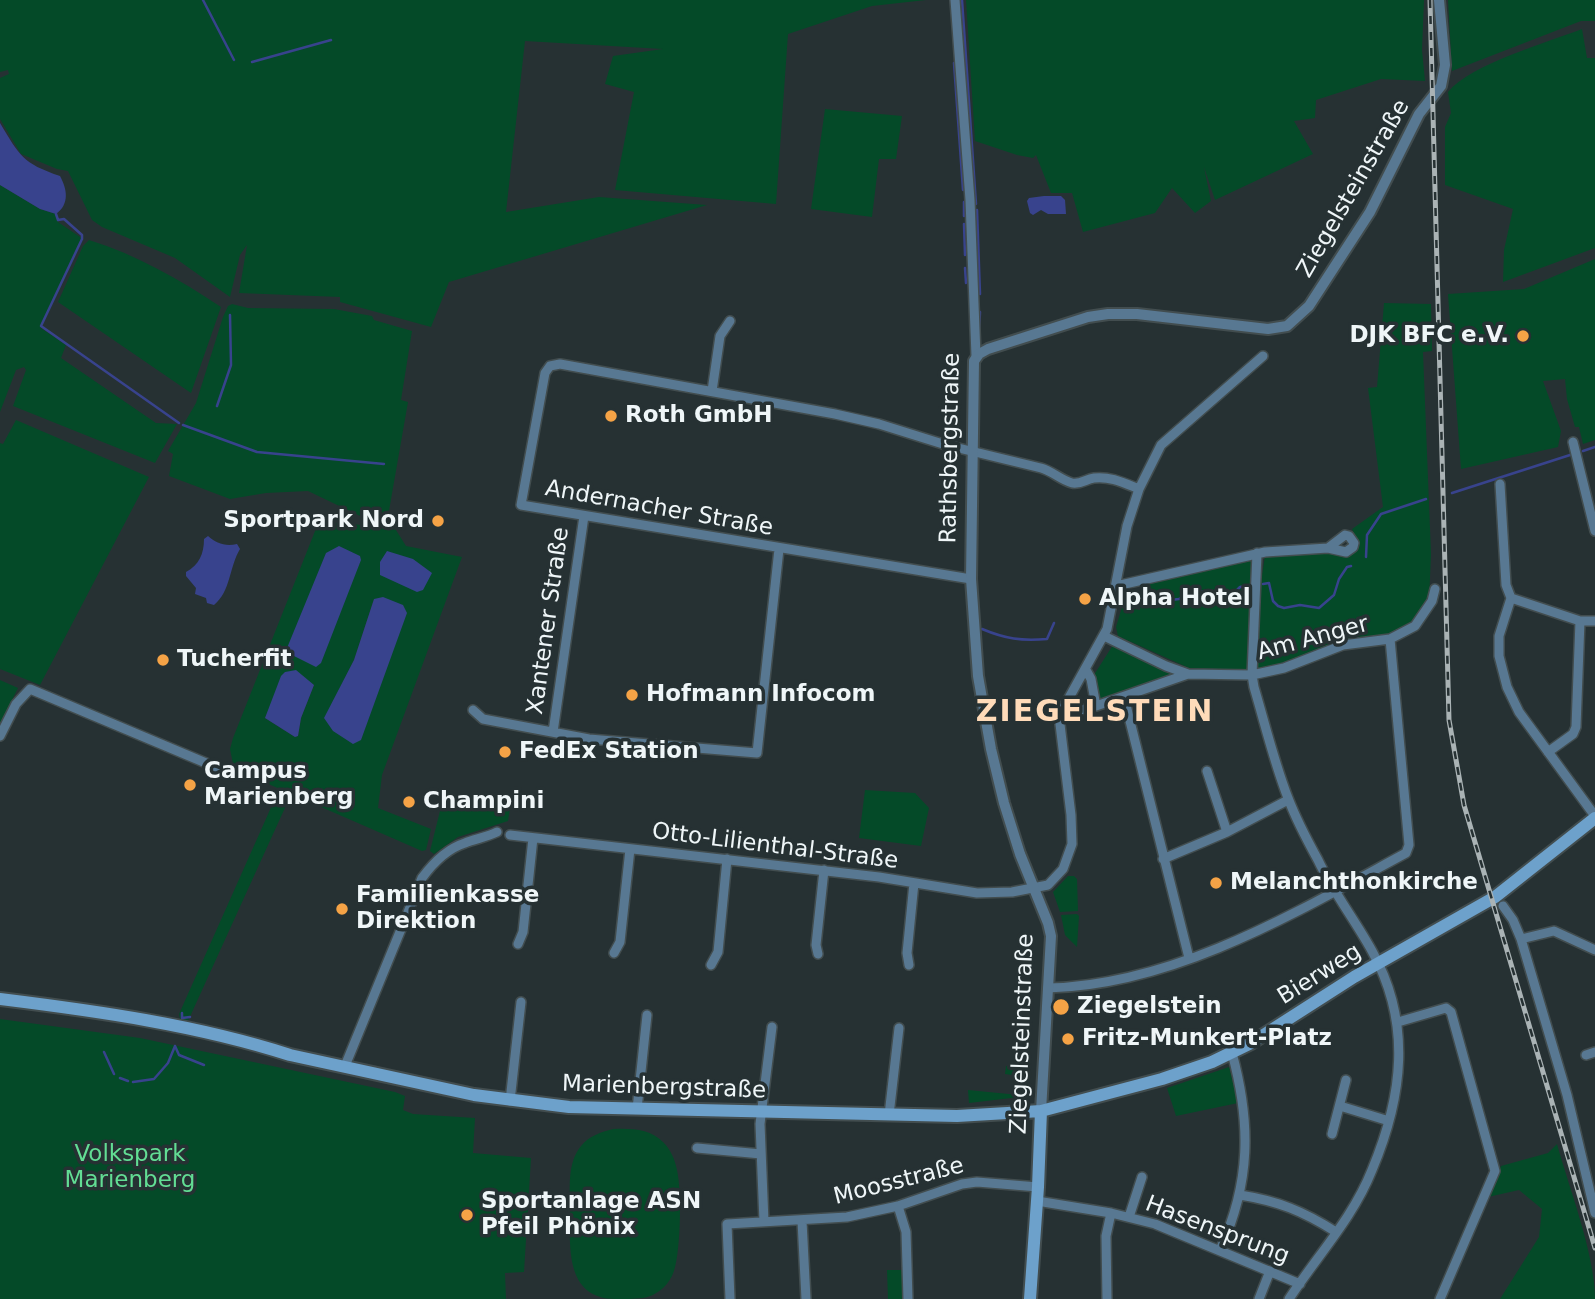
<!DOCTYPE html>
<meta charset="utf-8">
<style>
body{margin:0}
canvas{display:block;background:#263133}
</style>
<canvas width="1595" height="1299"></canvas>
<script>
const context = document.querySelector('canvas').getContext('2d');
context.lineJoin = 'round';
function fill(path, color) {
  context.fillStyle = color;
  context.fill(path, 'evenodd');
}
function strokePath(path, color, width, dash) {
  context.strokeStyle = color;
  context.lineWidth = width;
  context.lineCap = dash ? 'butt' : 'round';
  context.setLineDash(dash || []);
  context.stroke(path);
}
function write(font, color, halo, rows, align = 'center') {
  context.font = font + ' "DejaVu Sans",sans-serif';
  context.lineWidth = 7;
  context.setLineDash([]);
  context.textBaseline = 'middle';
  context.strokeStyle = halo;
  context.fillStyle = color;
  for (const [text, x, y, turn = 0] of rows) {
    context.save();
    context.translate(x, y);
    context.rotate((+turn || 0) * Math.PI / 180);
    context.textAlign = isNaN(turn) ? turn : align;
    if (halo) context.strokeText(text, 0, 0);
    context.fillText(text, 0, 0);
    context.restore();
  }
}
const green = new Path2D(`
 M0 0H926L872 6 788 34 776 204 615 190 634 92 605 84 613 56 663 49 525 41 506 212 599 197 707 205 449 282 431 327 340 302V297L239 293 247 245 240 255 230 297 175 258 102 227 92 220 68 171 57 169 21 154 0 119V78L9 74 8 70 0 72Z
 M966 0H1424L1422 50 1425 81 1381 79 1316 100 1315 118 1294 121 1313 154 1215 200 1204 167 1211 201 1195 213 1172 188 1155 213 1083 232 1072 193H1051L1036 155 1033 158 1017 155 975 141Z
 M1448 0H1595V21H1581L1452 71Z
 M1582 29 1587 58H1595V248L1503 282 1504 250 1513 209 1445 185V127L1451 113 1448 92C1471 64 1546 43 1582 29Z
 M825 109 902 116 896 159H879L872 217 811 209Z
 M0 185 40 209 56 214 58 222 83 239 41 328 66 345 61 358 156 423 177 424 155 463 13 406 26 370 24 367 16 370 0 412Z
 M89 240C137 255 179 279 221 307L191 393 58 302 83 246Z
 M1595 259V440L1583 444 1579 427H1575L1567 399 1565 379 1543 381 1561 431 1558 447 1461 469 1448 294 1524 289Z
 M1384 303 1431 304 1432 351 1423 352 1431 554 1429 601 1412 626 1390 636 1258 671 1255 669 1260 588 1265 556 1330 553 1346 555 1357 551 1358 541 1352 529 1383 507 1368 388 1377 387Z
 M232 304 248 308 334 309 372 316 374 320 412 331 401 400 408 402 386 528 396 530 406 546 462 557 382 775 378 808 431 829 426 850 422 851 234 769 230 749 233 738 319 521 383 527 308 491 266 493 230 499 169 476 173 454 168 451 196 403 223 317 228 306ZM374 599 361 739 325 718 354 660ZM285 672 314 685 301 718 298 736 295 737 265 718Z
 M16 420 149 477 40 685 0 669V443L3 444Z
 M1251 561 1253 564 1250 667 1247 670 1189 668 1118 636 1116 627 1122 607 1140 610 1141 599 1146 598 1148 582Z
 M1113 645 1177 674 1098 701 1092 678Z
 M0 680 18 688 0 724Z
 M865 790 915 793 929 808 921 846 859 838Z
 M277 794 289 799 188 1021 180 1019 179 1014Z
 M444 795 475 801 511 802 508 821 458 837 434 854 430 851Z
 M1068 876H1074L1077 879 1078 911 1060 912 1053 892Z
 M1077 914 1079 916 1077 947 1065 935 1061 915Z
 M0 1019 140 1038 395 1092 405 1096 403 1110 413 1114 475 1118 473 1153 531 1158 524 1272 505 1273 506 1299H0Z
 M1006 1066 1025 1068 1028 1096 969 1103 968 1090 1019 1095 1020 1076 1005 1074Z
 M1229 1067 1238 1103 1176 1116 1167 1088Z
 M613 1129C630 1128 651 1129 663 1142 671 1150 675 1160 677 1170 682 1191 681 1259 672 1276 666 1288 655 1296 643 1298 634 1299 625 1299 616 1299 564 1299 570 1245 570 1208 570 1188 567 1163 581 1146 589 1136 601 1132 613 1129Z
 M1557 1144C1569 1188 1595 1254 1595 1299H1500L1539 1237 1542 1209 1519 1190 1488 1197 1501 1166 1548 1153Z
 M887 1270H902L903 1299H888Z`);
const water = new Path2D(`
 M0 123C20 156 22 163 60 176 67 189 70 204 56 214L40 209 0 185Z
 M1044 196H1061L1065 200 1066 214H1048L1041 210 1033 215 1030 213 1027 201 1029 198Z
 M208 536C216 543 225 547 237 544L240 549C229 567 231 591 214 605L207 603 206 598 195 594 196 588 186 576V572C199 565 204 554 204 539Z
 M339 546 360 556 361 560 321 663 316 667 290 654 287 648 326 553Z
 M387 551 413 559 432 573 423 590 417 592 380 575V562Z
 M383 597 403 605 407 613 361 740 353 744 333 731 324 718 354 660 374 599Z
 M296 670 314 685 301 718 298 736 295 737 265 718 281 676 285 672Z`);
const stream = new Path2D(`
 M203 0 234 60
 M962 0 976 204
 M252 62 331 40
 M954 63 963 190
 M964 202V216
 M977 210 980 294
 M56 214 58 220 64 219 82 235V239L41 326 179 423
 M964 224 965 255
 M965 268 966 283
 M979 333 980 312
 M217 406 231 365 230 315
 M183 425 257 452 384 464
 M1583 451 1595 447
 M1452 493 1570 455
 M1366 557 1367 535 1381 514 1426 499
 M1263 584 1269 583 1273 601 1278 606 1284 608 1300 605 1319 608 1334 595 1339 579 1347 567 1351 566
 M1154 602 1179 599 1195 592 1212 591 1227 594 1235 592 1240 587 1252 585
 M982 629C1006 639 1021 641 1047 639L1054 623
 M182 1013V1018L190 1017
 M175 1046 179 1055 204 1065
 M104 1052 114 1074
 M120 1078 128 1081
 M133 1082 154 1079 168 1063 175 1046`);
const minor = new Path2D(`
 M955 0 970 200 976 356
 M712 391 720 336 730 321
 M1573 442 1595 531
 M1500 484 1506 585 1511 598 1499 636V656L1507 687 1519 712 1595 816
 M1257 553 1252 675 1254 687C1265 724 1274 762 1288 798 1296 819 1307 840 1318 860 1333 892 1355 920 1372 951 1412 1023 1403 1096 1372 1170 1353 1218 1317 1256 1289 1299
 M971 579 521 505 545 373 550 366 560 364 835 414 879 424 946 445 1041 468C1052 471 1061 480 1072 483 1080 485 1086 479 1094 478 1110 476 1124 483 1139 489
 M1116 586 1265 552 1328 548 1346 552 1353 547 1354 543 1349 536 1345 535 1328 548
 M1511 598 1580 621H1595
 M1104 636 1166 666 1188 674
 M1086 670 1091 679 1096 706
 M1124 697 1189 958
 M473 710 483 719 589 739 757 753 779 549
 M1059 716 1096 706 1188 674 1252 675 1284 668 1343 645 1390 639 1415 626 1432 601 1435 589
 M553 732 584 516
 M0 736 16 704 30 689 225 771
 M1548 752 1573 734 1576 727 1580 621
 M1207 771 1227 832
 M510 835 879 877 977 893 1012 892 1048 885 1063 869 1072 844 1071 815 1059 716 1107 629 1127 526 1139 489 1161 445 1263 356
 M1163 859 1227 832 1288 800
 M1503 906 1513 920 1521 939 1567 1095 1595 1213
 M1521 939 1554 931 1595 950
 M518 944 523 932 533 838
 M614 953 620 942 630 849
 M818 954 816 945 824 870
 M711 965 718 952 727 859
 M909 965 907 953 914 883
 M1048 988C1175 985 1297 912 1406 853L1409 845 1390 639
 M1398 1022 1446 1008 1451 1012 1495 1171 1440 1299
 M1586 1055 1595 1052
 M345 1066 422 878C433 863 446 849 465 843 475 839 487 837 497 832
 M510 1101 521 1002
 M1340 1106 1389 1121
 M637 1109 647 1015
 M889 1115 899 1028
 M1332 1134 1346 1080
 M697 1148 761 1154
 M1240 1195C1278 1201 1303 1211 1336 1232
 M1037 1201 1111 1213 1155 1224 1300 1284
 M898 1206 906 1232 908 1299
 M1129 1217 1142 1177
 M802 1221 806 1299
 M764 1222 760 1124 772 1027
 M1220 1250C1251 1182 1251 1123 1232 1053
 M730 1299 727 1224 847 1217 898 1206 962 1184 977 1182 1038 1187
 M1107 1299 1106 1236 1111 1213
 M1259 1299 1270 1271`);
const tertiary = new Path2D(`
 M1041 1111 1051 936 1048 923 1020 854 1004 803 991 749 978 676 971 579 974 361 979 354 988 349 1088 317 1108 314H1137L1268 329 1287 326 1309 306 1370 212 1419 114 1441 86 1445 65 1439 0`);
const secondary = new Path2D(`
 M0 999C97 1011 197 1025 290 1055L474 1095 569 1107 957 1116 1041 1111 1162 1079 1212 1062 1251 1043 1354 977 1495 897 1595 818
 M1030 1299 1038 1187 1041 1111`);
const rail = new Path2D(`
 M1430 0 1449 720 1464 805 1595 1248`);
const markers = [
 [1523,336,7,"#f5a346"],
 [611,416,7,"#f5a346"],
 [438,521,7,"#f5a346"],
 [1085,599,7,"#f5a346"],
 [163,660,7,"#f5a346"],
 [632,695,7,"#f5a346"],
 [505,752,7,"#f5a346"],
 [190,785,7,"#f5a346"],
 [409,802,7,"#f5a346"],
 [1216,883,7,"#f5a346"],
 [342,909,7,"#f5a346"],
 [1061,1007,9,"#f5a346"],
 [1068,1039,7,"#f5a346"],
 [467,1215,7,"#f5a346"]
];
const streetNames = [
 ["Ziegelsteinstraße",1354,189,-60],
 ["Rathsbergstraße",951,448,-89],
 ["Andernacher Straße",659,509,10],
 ["Xantener Straße",549,621,-82],
 ["Am Anger",1313,639,-15],
 ["Otto-Lilienthal-Straße",775,847,7],
 ["Bierweg",1320,975,-32],
 ["Ziegelsteinstraße",1023,1034,-88],
 ["Marienbergstraße",664,1088,2],
 ["Moosstraße",899,1182,-14],
 ["Hasensprung",1217,1231,21]
];
const poiNames = [
 ["DJK BFC e.V.",1509,336,"right"],
 ["Roth GmbH",625,416],
 ["Sportpark Nord",424,521,"right"],
 ["Alpha Hotel",1099,599],
 ["Tucherfit",177,660],
 ["Hofmann Infocom",646,695],
 ["FedEx Station",519,752],
 ["Campus",204,772],
 ["Marienberg",204,798],
 ["Champini",423,802],
 ["Melanchthonkirche",1230,883],
 ["Familienkasse",356,896],
 ["Direktion",356,922],
 ["Ziegelstein",1077,1007],
 ["Fritz-Munkert-Platz",1082,1039],
 ["Sportanlage ASN",481,1202],
 ["Pfeil Phönix",481,1228]
];
const parkNames = [
 ["Volkspark",130,1155],
 ["Marienberg",130,1181]
];
const districtNames = [
 ["ZIEGELSTEIN",1095,713]
];
fill(green, '#044a28');
fill(water, '#38438d');
strokePath(stream, '#38438d', 2.5);
strokePath(minor, '#424d4f', 12);
strokePath(tertiary, '#424d4f', 14);
strokePath(secondary, '#424d4f', 16);
strokePath(minor, '#587892', 9);
strokePath(tertiary, '#587892', 10);
strokePath(secondary, '#6da1cb', 12);
strokePath(rail, '#aab3b5', 5);
strokePath(rail, '#263133', 2.5, [8]);
for (const [x, y, r, color] of markers) {
  const dot = new Path2D();
  dot.arc(x, y, r, 0, 2 * Math.PI);
  context.fillStyle = color;
  context.fill(dot);
  strokePath(dot, '#263133', 2.5);
}
write('23px', '#eff6f8', '#263133', streetNames);
write('bold 23px', '#eff6f8', '#263133', poiNames, 'left');
write('23px', '#62dd94', '#263133', parkNames);
context.letterSpacing = '2px';
write('bold 30px', '#ffdbb9', '#263133', districtNames);
context.letterSpacing = '0px';
</script>
